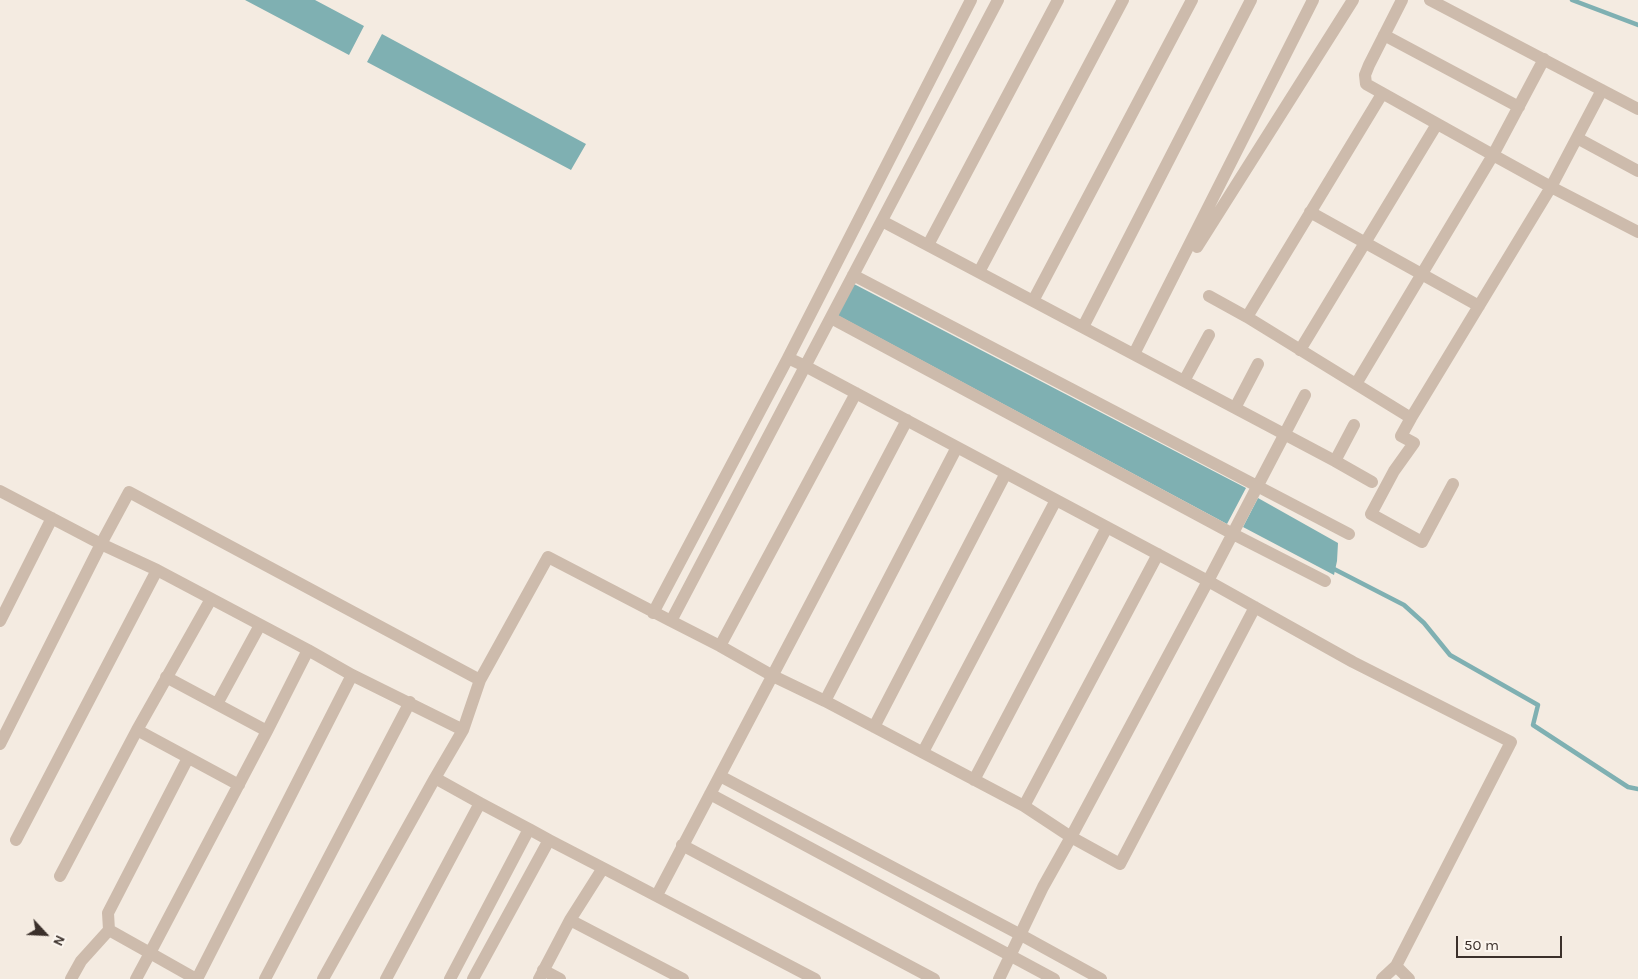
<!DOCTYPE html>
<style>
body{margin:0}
#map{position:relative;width:1638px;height:979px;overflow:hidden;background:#f4ebe1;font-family:Karla,sans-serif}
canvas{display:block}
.north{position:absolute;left:20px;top:909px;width:50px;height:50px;-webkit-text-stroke:4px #fbf5ee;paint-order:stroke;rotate:115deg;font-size:14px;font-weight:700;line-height:20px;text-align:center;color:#3b302b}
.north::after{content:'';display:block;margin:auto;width:18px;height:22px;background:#3b302b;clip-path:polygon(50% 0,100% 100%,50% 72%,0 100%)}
.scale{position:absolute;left:1456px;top:936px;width:106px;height:22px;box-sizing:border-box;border:2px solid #3b302b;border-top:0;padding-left:6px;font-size:15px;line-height:18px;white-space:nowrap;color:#3b302b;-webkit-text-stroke:4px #fbf5ee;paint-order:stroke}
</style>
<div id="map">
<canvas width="1638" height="979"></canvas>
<div class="north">N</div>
<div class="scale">50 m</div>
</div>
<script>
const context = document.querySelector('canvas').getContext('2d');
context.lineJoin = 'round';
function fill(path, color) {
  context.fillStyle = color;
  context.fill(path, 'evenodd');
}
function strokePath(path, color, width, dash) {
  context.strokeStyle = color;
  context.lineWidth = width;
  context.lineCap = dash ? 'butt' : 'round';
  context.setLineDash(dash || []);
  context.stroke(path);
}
const water = new Path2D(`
 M245 0H315L364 26 349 55Z
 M382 34 586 144 571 170 367 62Z
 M854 284 1246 488 1227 524 837 315Z
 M1258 498 1338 543 1337 561 1334 575 1243 527Z`);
const stream = new Path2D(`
 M1572 0 1638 25
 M1334 569 1404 605 1424 623 1450 655 1538 705 1533 725 1628 787 1638 789`);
const minor = new Path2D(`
 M998 0 671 621 720 646 773 676 825 701 1024 806 1071 837 1120 864 1255 607
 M1430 0 1638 109
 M1384 35 1519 107
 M1544 59 1493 155 1551 187 1638 232
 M1577 138 1638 171
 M1310 212 1479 306
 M882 221 1335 461 1372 482
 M928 245 1058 0
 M1197 247 1353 0
 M979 272 1123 0
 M853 275 1349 534
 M1209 296 1247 317 1382 94
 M1033 301 1192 0
 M1247 317 1411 418 1551 187 1602 90
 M831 318 1233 534 1325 581
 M1083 327 1251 0
 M1300 350 1437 124
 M1134 354 1313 0
 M788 358 971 0
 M1184 381 1209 335
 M1356 384 1493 155 1366 84 1365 75 1369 65 1402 0
 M1235 408 1258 364
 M1411 418 1401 436 1414 443 1394 471 1371 514 1422 542 1453 484
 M1335 461 1354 425
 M0 491 101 544 157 570 308 650
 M653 613 788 358 805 366 1208 581 1353 662 1511 742 1396 966 1382 979
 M0 621 52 518
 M720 646 856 393
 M166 677 267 731
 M825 701 957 447
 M217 704 260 625
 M874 727 1006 473
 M137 730 239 785
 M0 744 101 544 129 492 480 680
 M923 752 1056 500
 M720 776 1021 935 1101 979
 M435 778 463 730 480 680 548 557 671 621
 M974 780 1107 527
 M710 794 1054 979
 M1024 806 1158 554
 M16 840 157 570
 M682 845 934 979
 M60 876 137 730 211 599
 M657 895 907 420
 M570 920 683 979
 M1396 966 1409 979
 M543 970 560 979
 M71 979 81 961 109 930
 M136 979 150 953 109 930 108 913 188 758
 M196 979 150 953 267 731 308 650 352 675 463 730
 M197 979 352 675
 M265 979 410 702
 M323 979 435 778 480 803
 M386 979 480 803 529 829
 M450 979 529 829 549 840
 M473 979 549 840 603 868
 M539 979 570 920 603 868 815 979
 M999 979 1043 887 1071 837 1208 581 1305 395`);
fill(water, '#7fb0b2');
strokePath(stream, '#7fb0b2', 4.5);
strokePath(minor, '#cdbbac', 12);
</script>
